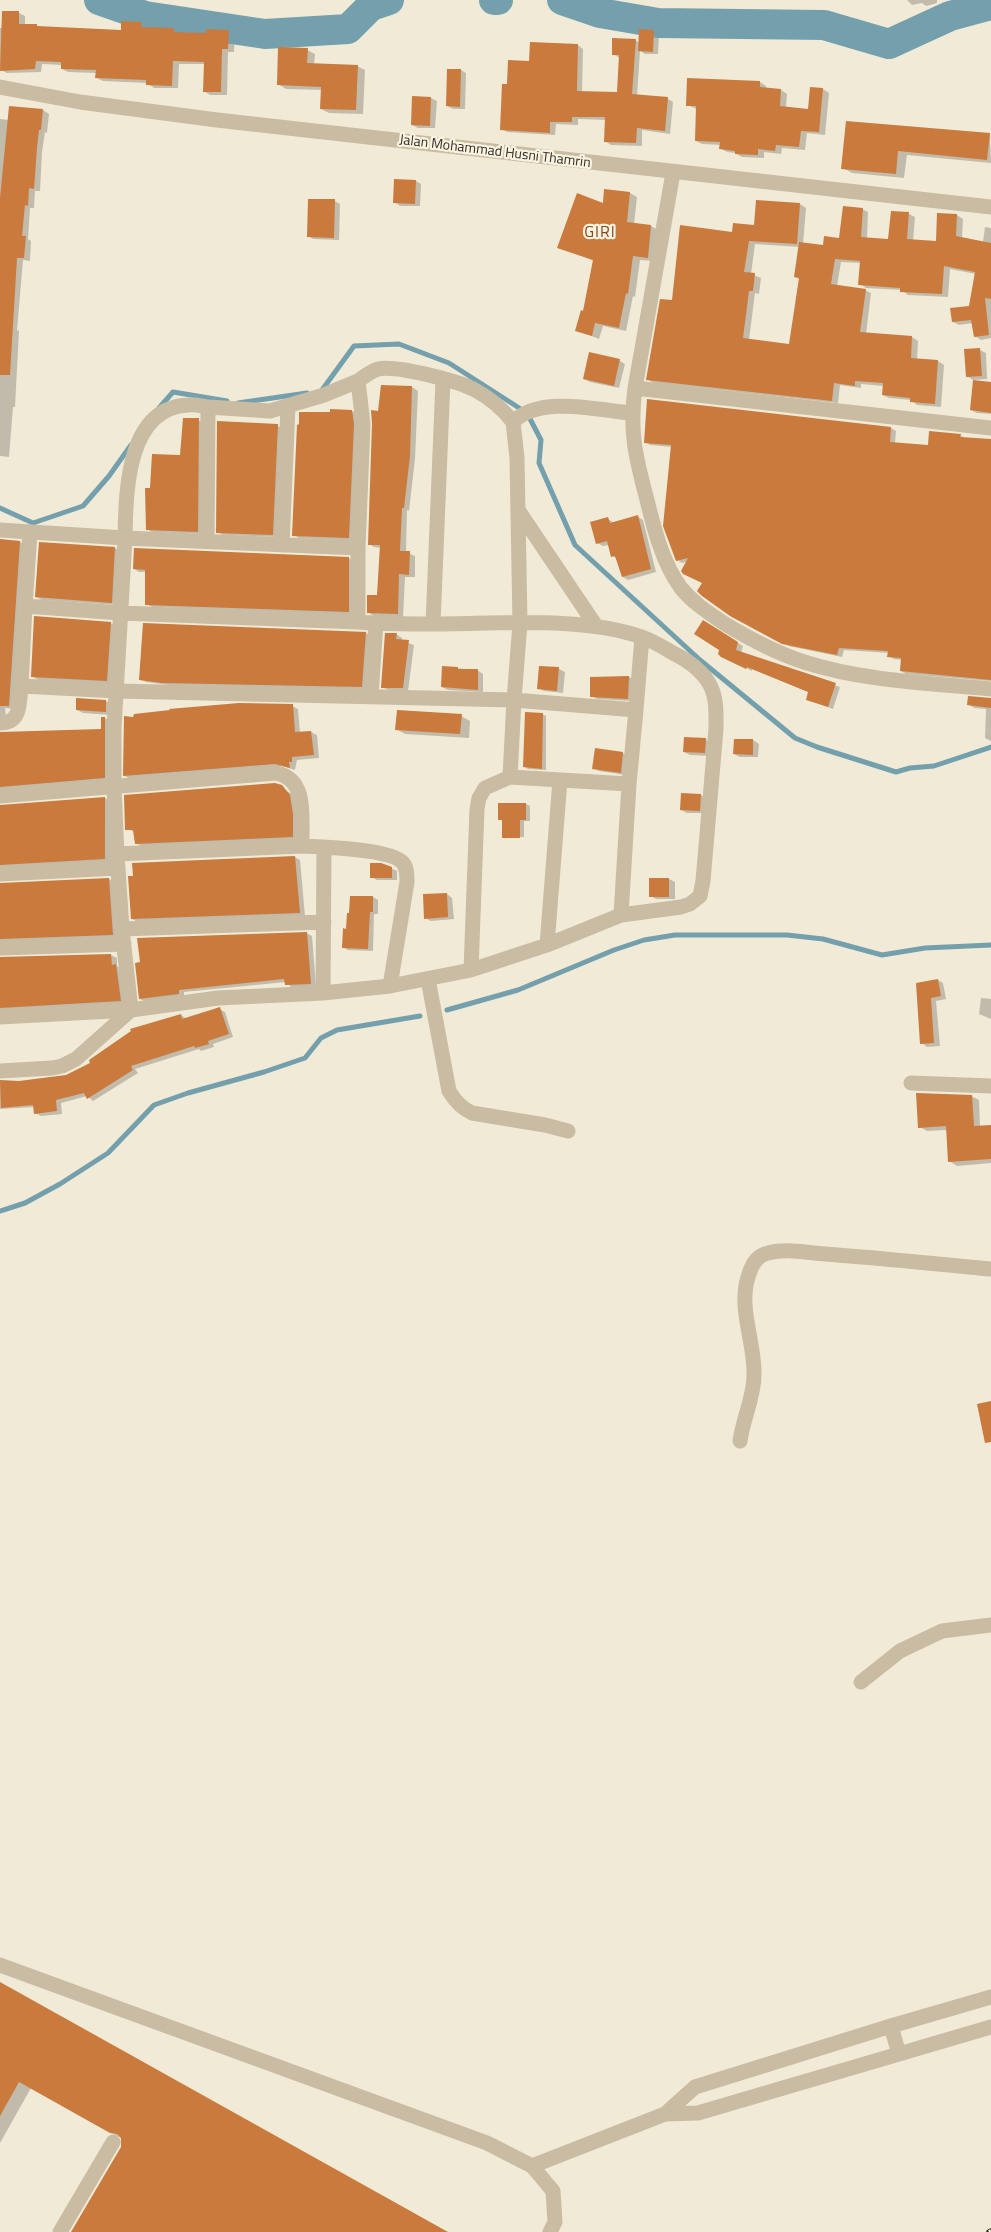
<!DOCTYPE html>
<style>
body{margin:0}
canvas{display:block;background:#f1ead6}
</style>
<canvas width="991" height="2232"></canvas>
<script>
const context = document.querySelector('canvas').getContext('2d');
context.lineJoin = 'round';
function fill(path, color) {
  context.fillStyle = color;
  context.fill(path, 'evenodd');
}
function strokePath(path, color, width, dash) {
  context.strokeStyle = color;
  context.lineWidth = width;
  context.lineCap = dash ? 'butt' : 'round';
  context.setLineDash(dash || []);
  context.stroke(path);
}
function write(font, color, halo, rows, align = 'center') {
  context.font = font + ' "Titillium Web",sans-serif';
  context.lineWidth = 4.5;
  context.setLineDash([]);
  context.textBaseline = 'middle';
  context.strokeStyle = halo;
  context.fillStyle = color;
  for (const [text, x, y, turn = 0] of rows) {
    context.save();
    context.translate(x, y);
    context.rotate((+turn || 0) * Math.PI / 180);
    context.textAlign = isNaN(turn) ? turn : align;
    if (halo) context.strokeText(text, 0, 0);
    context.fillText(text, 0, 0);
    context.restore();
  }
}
const shadow = new Path2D(`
 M907 0H937V3L926 6 922 3 912 5Z
 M3 12 19 13 25 16V25L36 26 40 28 122 31 141 23 147 29H174L181 33 207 34 228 31 235 35 234 52H228L227 95H210L204 91 205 64H179L178 88H154L147 83 103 81 97 78V73L68 72 62 69V65L42 64 41 72 7 73 1 70 0 65V28H2Z
 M654 31 659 34 658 54H645L640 51 637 96 668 99 673 102 670 134 642 130V146L611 145 605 141 606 120 578 119V125L556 124 555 135 507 132 502 129 508 85 531 62 578 45 583 49 582 92 618 93 620 58 613 54 635 40 640 43Z
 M307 50 315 54 314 65 357 66 365 70 363 114 329 113 321 109 322 90 286 89 278 84Z
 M461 70 466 73 465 109H453L447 106Z
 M760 82 766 86V89L781 90 787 94 786 108 809 110 823 89 829 93 825 135 807 133 805 150 782 148 781 154 764 152V158L742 157 735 153 727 152 720 148 721 145 702 144 696 141 697 109 687 105Z
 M414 98H431L437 101 435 128H418L412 125Z
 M43 110 49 114 47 133 45 132 42 152 40 191H35L34 208H30L28 239 31 241 30 261 23 260 17 330 19 331 15 407H13L9 457 0 456V119L9 120Z
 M847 122 990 135 991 163 907 155 904 178 852 173 843 168Z
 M416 181 421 184 420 206H400L395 202Z
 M630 193 637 197 634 224 651 226 658 230 655 261 640 260 635 297 633 296 626 331 603 326 599 339 576 330 584 312 594 261 559 247 604 204Z
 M335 201 340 204 339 240 313 239 308 236Z
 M800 204 806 208 803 244 824 246 840 239 862 209 868 212 867 239 890 240 909 214 915 217 913 241 937 242 957 215 963 219 962 238 983 242 985 227 991 228V338L981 340 975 336 973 323 959 325 953 322 970 308 976 274 950 269 948 297 908 295 902 290 866 288 860 284 861 263 841 262 837 286 865 290 871 293 866 334 912 337 918 341 917 360 938 361 944 365 941 407 917 405 911 400 889 398 883 395 884 386 861 384V388L840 385 838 403 653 383 647 379 673 302 734 233 755 226ZM755 244 800 247 795 277 800 279 790 346 749 340 755 293 759 294 761 278 751 274Z
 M966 350H980L986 353 987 379 973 380 967 376Z
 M620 361 625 364 619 388 590 382 584 379Z
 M991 383V414L977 413 971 410Z
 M412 387 418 391 415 459 409 511 407 510 406 552 415 556V577H405L403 617 374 616 369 613 378 596 381 548 374 547 369 544 379 412Z
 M352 411 357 414 354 541 299 538 293 535Z
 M198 420 204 423 203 534 152 532 147 529 151 489 182 456Z
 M278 426 283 429 278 537 223 535 218 532Z
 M891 428 896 431 895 443 929 447 960 435 965 438 991 440V681L906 674 901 671 902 660 894 659 889 656V653L844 650 842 657 789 646 731 615 687 562 682 563 677 560 672 447 650 445 645 442Z
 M638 517 643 520 656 572 628 580 623 577 617 559 613 556 609 545 603 546 597 543 608 519 614 523Z
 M0 540 20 542 25 545 15 709 5 708 6 716 0 718Z
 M115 548 120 551 117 605 42 600 36 597Z
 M348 558 354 561V615L152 607 147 604 146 572H139L134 569Z
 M703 622 743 646 741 653 840 687 833 709 807 699 809 692 752 669V671L728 659Z
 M110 623 116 626 113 684 38 680 32 676Z
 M366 633 371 636 367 690 169 685 146 682 140 679Z
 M396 634 402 638V641L414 645 408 691 388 690 382 687Z
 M443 667 477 670 483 674V692L448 690 442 687Z
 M540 667 559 669 565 672 563 693 544 691 538 688Z
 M629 677 635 680 633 701 597 699 592 696 591 678Z
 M991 700V741L985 738 986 709 974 708 968 704Z
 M106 701 111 704V715L83 713 77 710Z
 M292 706 298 709 300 733 311 732 317 735 319 758 297 760 295 770 282 766 130 779 125 776 134 718Z
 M542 714 546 716V770L528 769 525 767Z
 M461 716 470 721 469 738 405 734 396 729Z
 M105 718 110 721V780L0 791V733L102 730Z
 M705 739 711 743 710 756 690 755 684 752Z
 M735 740H753L759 744 758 757H740L734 754Z
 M622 753 628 756 626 775 599 771 593 768Z
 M274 784 292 794 297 808 298 840 141 846 136 843 135 832 127 829Z
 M701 795 706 798 705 813H687L681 810Z
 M105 798 110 801V862L0 869V806Z
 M526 804 530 806V821H524V837H506V839L503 837 504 822 499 819Z
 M295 857 300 860 305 916 138 922 132 919Z
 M391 868 397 871V880H377L371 877Z
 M109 879 114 882 118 937 0 944V885Z
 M651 879H669L675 882V899H656L651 896Z
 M447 894 452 898 454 919 431 921 425 918Z
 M351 897H373L378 900V914H374L373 951 348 950 343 947 351 915Z
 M306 933 312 936 316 987 292 988 286 982 184 992V996L146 1002 140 999Z
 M111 955 117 958V966L122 969 126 1004 0 1011V959Z
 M938 980 943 983 946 999 936 1001 940 1046 927 1047 922 1043 918 984Z
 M981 998 991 999V1019L979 1014Z
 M219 1009 225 1012 233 1037 213 1044 214 1047 201 1051 199 1049 135 1069 138 1073 93 1101 87 1096 61 1103 62 1114 41 1116 35 1113V1107L0 1109V1082H19L66 1076 181 1015 187 1019Z
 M971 1096 979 1100 980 1127 991 1126V1163L957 1166 949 1161 947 1130 927 1131 920 1127Z
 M0 1983 445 2232H72L124 2143 121 2138 31 2088 0 2143Z`);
const stream = new Path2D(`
 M322 390 354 346 399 344 449 363 527 413 541 440 539 463 575 545 700 660 795 738 817 747 896 772 910 768 934 766 991 747
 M238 403 307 393
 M159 408 173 392 227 401
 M0 508 33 523 83 506 109 476 131 445
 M447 1010 518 990 614 950 644 940 675 935H787L823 939 882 955 925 948 991 945
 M0 1211 25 1203 60 1184 108 1153 154 1105 188 1093 264 1072 305 1058 321 1038 337 1030 420 1016`);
const river = new Path2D(`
 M99 0 145 16 265 34 348 29 371 6 389 0
 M494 0H498
 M562 0 600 13 658 23 824 25 889 44 950 16 991 5`);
const building = new Path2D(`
 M2 11H19V24H37V26L121 30V21L142 22 141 27 174 28V32L206 33V29L229 30 228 49H222L221 92H203L204 62 173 61 172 86 146 85V80L95 78 96 70 61 69V62L36 61 35 69 0 71Z
 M639 29 654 30 653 52 638 51Z
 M612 38 636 39 632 94 668 97 665 131 637 128 636 143 604 142 605 117H572V122H550V133L500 130 502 84H507L508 60 529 61 530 42 578 44 577 91 617 92 619 55H612Z
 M278 47 308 48 307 63 358 65 356 110 320 109 321 87 277 85Z
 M447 69H461L460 107 446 106Z
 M687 78 760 81V87L781 89 780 106 808 109 810 87 823 88 819 132 801 131 799 147 776 145 775 151 758 149V155L735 154V151L719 149 720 142 695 141 696 106H686Z
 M412 96 431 97 430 126 411 125Z
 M9 106 43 109 41 130H39L37 148 34 189 29 188 28 206 25 205 22 236H26L24 258H17L10 375H0V198Z
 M846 121 990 133 987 160 898 151 896 174 841 169Z
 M394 179 416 180 415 204 393 203Z
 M604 189 630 192 627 222 651 225 648 258 633 256 628 294 626 293 619 328 595 323 592 336 575 331 581 310 583 311 593 260 557 248 577 193 603 203Z
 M308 199H335L334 238 307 237Z
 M756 200 800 203 797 244 749 241 744 272 755 273 753 291H749L743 338 789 344 799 278 794 277 799 242 823 245 824 236 839 238 843 206 863 208 861 237 888 239 891 211 909 212 907 239 936 241 937 213 957 214 956 236 991 243V299L985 298 989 335 974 337 971 320 952 322 950 308 969 306 975 272 944 266 942 294 900 292V288L858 285 860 261 835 259 831 284 866 289 860 332 912 336 911 358 938 360 935 404 910 402V398L882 395 883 383 855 381V386L834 383 832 401 646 380 660 299 672 300 680 225 732 232 733 223 754 225Z
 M980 348 982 376 966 377 964 349Z
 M589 352 620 359 614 386 583 379Z
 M973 380 991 382V413L970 410Z
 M381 385 412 386 410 456 404 508H402L400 551H410L409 575 399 574 398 614 367 613V595H377L380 545H368L372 424 371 410 378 411Z
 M647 399 891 427 890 442 928 445 929 431 961 434 960 437 991 439V680L900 671 901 658 887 657 888 651 839 648 837 655 782 644 730 616 702 596 697 591 702 583 683 574 681 571 688 558 676 561 663 526 671 445 644 443Z
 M330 409 352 410 354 424 349 538 292 536 297 425 299 424V412H330Z
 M183 418H199L198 532 146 530 145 488H150L152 454 180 455Z
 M217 421 278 424 273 535 216 533Z
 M638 515 651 569 622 577 615 556 611 557 607 541 596 544 590 522 608 517 610 523Z
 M0 539 20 541 9 706H0Z
 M39 542 115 547 112 603 35 597Z
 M134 548 349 557V612L145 605V570L133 569Z
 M34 616 111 622 107 681 31 677Z
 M703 620 738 642 736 650 836 683 828 707 806 700 808 692 747 667 746 669 721 657 718 654 719 650 694 634Z
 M143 623 366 632 362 687 162 683 139 680Z
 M385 633H397L396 639 409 640 403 688H381Z
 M442 666 458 667V669H478V690L441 687Z
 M539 666 559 667 557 691 537 689Z
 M629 676 628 699 590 697V677Z
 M968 696 991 698V708L967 705Z
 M76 698 106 700V712L76 710Z
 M239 703 293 704 295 732 311 731 314 755 292 757V762H289L290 768 275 764 123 776 124 716 133 717 134 714 170 710 169 709Z
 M397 710 462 714 460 734 395 730Z
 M525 712 543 713 542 769 523 767Z
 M101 717H105V778L0 787V732L101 729Z
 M684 737 706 738 705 753 683 752Z
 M734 739H753V755L733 754Z
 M595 748 623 752 621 773 592 769Z
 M275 783 282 785 290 795 293 814V837L135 844 133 830H125L124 795Z
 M681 793 701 794 700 811 680 810Z
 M105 797V859L0 865V805Z
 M498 803H526V820H520V838H502V820H498Z
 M295 856 300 913 131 919 128 876H133L132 863Z
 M370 863H381L392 867V878H370Z
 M109 878 113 935 0 939V883Z
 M649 878H669V897H649Z
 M447 893 448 917 424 919 423 894Z
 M350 896H373V912H370L368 949 342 948 343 928 346 929 347 913H349Z
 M307 932 311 984 285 985 284 979 179 990V994L139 999 135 963 140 962 137 938Z
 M111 954 112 965 116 964 121 1001 0 1008V957Z
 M938 979 941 996 931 998 934 1043 920 1044 916 983Z
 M220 1007 229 1034 208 1041 209 1044 195 1048 194 1046 131 1066 133 1070 87 1099 84 1093 56 1100 57 1111 34 1114 33 1105 1 1108 0 1080 19 1081 66 1075 90 1063 89 1060 131 1031 130 1029 181 1014 182 1019Z
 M916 1093 972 1095 974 1126 991 1125V1159L948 1162 946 1126 918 1128Z
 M991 1401V1442L985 1443 977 1404Z
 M0 1982 448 2232H71L121 2147V2138L117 2134 110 2133 19 2082 0 2116Z`);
const minor = new Path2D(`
 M0 87 80 102 217 120 991 207
 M673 173 635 388 991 428
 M635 388C629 433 636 458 647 500 654 529 663 564 681 588 693 603 709 613 725 624 750 639 776 653 804 662 863 681 929 683 991 689
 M208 407C202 406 195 404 188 405 126 408 126 493 125 538L358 548
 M518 510 596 626
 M0 530 125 538 114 728V788L117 854
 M207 541 208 407 270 411 324 395 358 381
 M282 545 288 407
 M25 606 30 532
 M358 622C383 624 409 624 434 624 497 624 583 616 642 637 653 641 663 647 673 653 687 660 702 670 710 685 717 698 716 714 716 729L703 881 700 896 690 904 681 907 621 915 547 945 471 970 390 986
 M433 624 443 380
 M21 686 25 606 121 613 358 622V548L363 424 358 381C365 376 371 371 378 369 396 365 459 381 475 390 490 398 502 408 513 422
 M371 695 376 623
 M0 723C22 723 19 702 21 686L117 691 514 700 636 710 642 637
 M510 777 514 700 520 623 517 458 513 422C539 395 598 410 631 413
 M0 796 276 773C309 779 301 820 302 846
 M0 874 118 868
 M621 915 629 784 636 710
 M122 929 324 922
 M547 945 560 780
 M0 948 124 944
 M471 970 477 809 479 798 485 788 510 777 629 784
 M428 979 449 1091C455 1101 461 1108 472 1113L545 1125 568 1131
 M323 993 324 847
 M0 1017 131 1010 122 929 117 854 302 846C322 847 392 849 403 863 407 868 407 876 407 882L390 986 323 993 218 998 131 1010 76 1059 62 1066 52 1068 0 1071
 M911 1083 991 1086
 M740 1441C743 1418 754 1398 754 1375 755 1341 737 1307 749 1274 752 1264 758 1255 768 1253 786 1248 807 1253 825 1254 881 1258 936 1264 991 1269
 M861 1682 900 1651 942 1631 991 1625
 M0 1965 487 2143 532 2166
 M891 2026 899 2054
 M665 2114 695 2087 891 2026 991 1997
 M60 2232 113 2142
 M550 2232 555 2222 553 2191 532 2166 665 2114 698 2113 991 2027`);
const rail = new Path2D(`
 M989 2232 991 2231`);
const streetNames = [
 ["Jalan Mohammad Husni Thamrin",495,152,7]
];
const quarterNames = [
 ["GIRI",600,233]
];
fill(shadow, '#0003');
strokePath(stream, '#74a0ae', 5);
strokePath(river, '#74a0ae', 30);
fill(building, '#c97a3c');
strokePath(minor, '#c9bca2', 15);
strokePath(rail, '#332c25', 5.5);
strokePath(rail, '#f9f3e2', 4, [11]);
write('14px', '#332c25', '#f9f3e2', streetNames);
context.letterSpacing = '1px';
write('16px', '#844a1c', '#f9f3e2', quarterNames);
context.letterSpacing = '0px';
</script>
